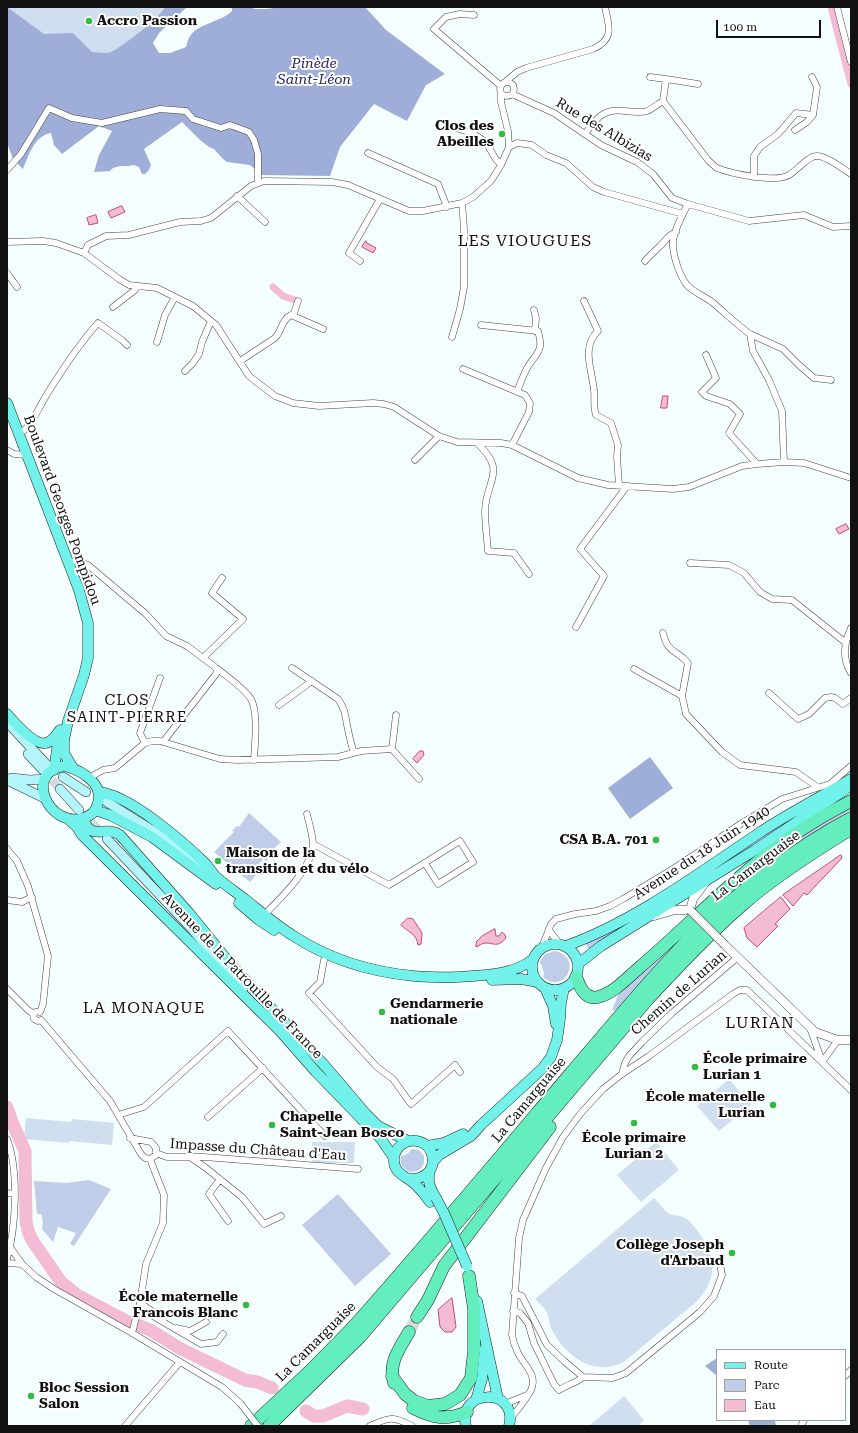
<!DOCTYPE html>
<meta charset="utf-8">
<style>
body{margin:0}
#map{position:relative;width:858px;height:1433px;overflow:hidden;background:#f5fefe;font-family:"Roboto Serif",serif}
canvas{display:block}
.frame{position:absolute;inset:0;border:8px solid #111;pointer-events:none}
.legend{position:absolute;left:716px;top:1349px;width:130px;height:72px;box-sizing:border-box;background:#fff;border:1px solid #a0a0a0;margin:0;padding:5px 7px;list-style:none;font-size:12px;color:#111}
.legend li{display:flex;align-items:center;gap:8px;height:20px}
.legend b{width:20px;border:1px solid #a0a0a0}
.scale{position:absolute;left:716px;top:20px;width:105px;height:18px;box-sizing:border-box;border:2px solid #111;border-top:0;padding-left:5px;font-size:12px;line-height:14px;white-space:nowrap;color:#111;-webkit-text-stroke:3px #fff;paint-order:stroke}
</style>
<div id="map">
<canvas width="858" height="1433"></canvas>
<div class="frame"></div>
<ul class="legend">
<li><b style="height:5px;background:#72f2eb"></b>Route</li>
<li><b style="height:11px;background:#bfcde9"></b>Parc</li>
<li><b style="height:11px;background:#f4bcd4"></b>Eau</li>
</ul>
<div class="scale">100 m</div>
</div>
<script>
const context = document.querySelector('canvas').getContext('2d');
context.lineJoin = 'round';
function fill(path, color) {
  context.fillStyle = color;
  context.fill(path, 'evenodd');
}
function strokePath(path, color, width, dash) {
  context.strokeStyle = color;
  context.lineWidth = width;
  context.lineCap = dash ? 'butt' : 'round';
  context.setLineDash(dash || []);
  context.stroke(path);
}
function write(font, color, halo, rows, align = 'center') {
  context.font = font + ' "Roboto Serif",serif';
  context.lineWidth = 4;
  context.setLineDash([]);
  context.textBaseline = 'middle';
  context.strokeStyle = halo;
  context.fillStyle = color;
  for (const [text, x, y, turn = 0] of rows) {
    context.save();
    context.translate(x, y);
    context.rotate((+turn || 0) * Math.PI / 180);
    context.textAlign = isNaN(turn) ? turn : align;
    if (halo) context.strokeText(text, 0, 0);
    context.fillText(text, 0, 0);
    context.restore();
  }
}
const green = new Path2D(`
 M822 802 688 888 778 824Z
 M851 803V810L786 849 756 872 705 916 752 870 785 844Z
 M249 813 281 842 268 854 270 856 266 861 263 859 257 866 258 868 253 873 256 875 250 882 214 852 234 832 232 831 237 826 239 827Z
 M669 899 599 942 588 949 585 942Z
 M694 926 665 955 615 1011 612 1010 618 995 624 985Z
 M555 951C584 957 565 996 543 977L544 973 541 964 539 963 545 954Z
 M411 1149 419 1150 424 1156C427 1178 397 1176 401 1156 406 1155 410 1153 411 1149Z
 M89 1180 111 1189 74 1246 70 1244 76 1233 58 1227 53 1242 42 1229 43 1222 41 1214H37L34 1181 66 1183Z
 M338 1194 391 1254 355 1286 302 1225Z`);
const forest = new Path2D(`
 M7 7H187L159 33 153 43 159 53H170L186 47C187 43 188 38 191 35 198 24 223 21 232 11V7H252L254 9H267L281 7H365L386 30 445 74 426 85 407 121 374 104 340 147 330 176 262 175 250 165 227 162 223 159 214 149 209 147 200 140 182 122 144 149 151 165 149 170 145 174H142L139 167 134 165 128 166H120L113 168 110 171 94 172 99 155 112 131 99 126 62 154 54 145 51 133C34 136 29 155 23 169L13 159 7 143Z
 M650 757 673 788 630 819 608 788Z
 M717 1358V1376L705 1366Z
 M748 1420H775L776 1426H750Z`);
const pitch = new Path2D(`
 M7 7H165C161 17 122 47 111 52 106 54 98 52 92 52L73 33 44 34Z
 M729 1079 751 1105 719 1131 697 1106Z
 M26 1118 71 1122 72 1119 114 1123 112 1145 70 1141 69 1143 24 1139Z
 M312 1142H355L354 1163H312Z
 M656 1142 679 1170 641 1202 617 1175Z
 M654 1198C659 1202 664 1211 670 1214 676 1216 681 1215 687 1219 693 1224 697 1230 701 1236 718 1259 716 1283 695 1303L624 1362C617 1365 609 1368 600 1367 579 1366 560 1347 551 1328 549 1323 549 1318 547 1313 545 1308 539 1303 535 1299Z
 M624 1396 644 1420 638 1426H589Z`);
const water = new Path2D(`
 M122 206 125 212 111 218 108 212Z
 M96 215 98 223 89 225 87 218Z
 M366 241 367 243 376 248 373 253 362 247Z
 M663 396H668L667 408H661Z
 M846 524 849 529 839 534 836 529Z
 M420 751H423L424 755 417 763 413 759Z
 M841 855 842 858 807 895 804 893 793 906 783 895Z
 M781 897 790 909 775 924 778 926 757 947 747 938 744 928Z
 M408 918 413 919 422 933 421 944 418 945C417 934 408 932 401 925Z
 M495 929 496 936H499L502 932 505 935 506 938C498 948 494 943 485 943 482 943 479 946 476 947V944L477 941 482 936Z
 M452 1298 456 1327 452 1332H445L440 1327 438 1310Z`);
const canal = new Path2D(`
 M831 7 851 84
 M273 287 283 296 295 300`);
const river = new Path2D(`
 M7 1107 12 1122 25 1151 26 1221 28 1231 32 1240 61 1282 77 1295 128 1322
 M140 1326 150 1330 181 1349 245 1380 257 1382 272 1388
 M306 1411 314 1416H323L347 1406 363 1409`);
const secondaryTunnel = new Path2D(`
 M43 770 60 789
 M82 812 103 835`);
const motorwayTunnel = new Path2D(`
 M409 1332 417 1317`);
const minor = new Path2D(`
 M837 7 851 62
 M474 15 460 14 446 17 434 29 501 86
 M650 77 666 79
 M500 89a7 7 0 1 1 14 0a7 7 0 1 1-14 0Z
 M504 83 517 72 526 68 593 49C615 39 609 26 605 7
 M698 84 666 79 663 101 708 160C711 163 714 166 717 168 732 174 776 183 789 175 796 171 809 156 816 156 826 155 843 169 851 174
 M512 94 554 113 601 145 637 162 653 174 672 198 688 204 749 221 804 215 833 227 851 226
 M449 126 472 133 486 142 495 158 501 165
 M795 130 807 122 813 115
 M585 134C596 118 604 108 625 111 632 112 641 113 647 111 652 109 658 104 663 101
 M509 147 517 143 532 145 546 155 566 163 593 187 604 192 683 214
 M368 153 438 184 447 207
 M7 170 21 154 49 108 72 118 102 123 160 109 186 111 193 119 221 128 230 125 249 132 254 140 258 154V183
 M754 177V156L760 147 778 134 796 113 813 115 817 87 812 77
 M237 196 265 222
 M688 204C682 215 675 228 673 241 672 253 679 275 687 285 693 292 704 296 712 302 725 313 736 324 750 334L753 351 769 380 782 411 784 462
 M7 242 43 241 56 243 84 253 119 279 129 285 157 288 193 306 216 325 249 376 275 396 293 403 319 406 373 403 384 404 394 407 439 436 457 442 501 443 512 445 578 478 608 485 673 489 689 487 742 466 757 464 784 462 804 463 851 478
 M84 253 88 245 106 236 129 235 180 222 201 221 211 218 251 186 264 181 332 182 348 185 409 211H423L462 203 473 197 491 181 501 165 509 147 508 131 501 102V93
 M360 261 349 253 380 199
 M645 261C649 256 654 252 659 247 666 241 666 236 676 232
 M7 273 17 287
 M584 301 598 331C581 347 592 370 594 390 595 398 593 407 596 415L611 423 618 445 617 457 619 485
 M113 307 135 290 137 286
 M534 310 536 318 535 331
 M293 316 298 301
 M481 325 538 331C544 352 537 352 527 368 523 376 520 384 517 392
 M750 334 783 349 800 366 814 378 831 380
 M452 337 460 309 464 287V228L462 203
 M157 342 165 315 175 297
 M706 355 716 378 702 392 706 396 730 404 740 414 729 433 757 464
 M240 361 275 338C282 331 281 320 291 315L323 329
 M463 369 525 395 530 403 529 412 512 445
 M185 371 193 363 199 354 202 342 211 321
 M19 435C34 423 39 406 49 391 64 367 79 344 98 323L122 340 127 345
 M477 443C508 472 486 479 485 511 485 524 487 537 488 551L514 553 529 574
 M7 450 14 454 27 455
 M415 460 439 436
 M68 562 78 561 88 565 140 609 146 614 166 636 187 646 215 667 217 670 216 674 163 742
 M690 563 729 565 744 573 760 592 772 599 792 600 846 643
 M576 627 604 576 580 549 627 486
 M851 628C844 643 842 659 851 673
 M663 633C668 654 676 649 688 663L682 696
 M203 658 243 619 212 593 222 578
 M215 667C224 674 248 691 252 701 258 716 255 742 254 760
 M292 668 338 699C345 709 345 714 347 725 349 735 351 744 354 753
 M634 669 682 696 686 714 722 752 740 765 796 772 816 786V788
 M769 693 798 719 809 714 825 698 831 697 835 698 843 704 851 698
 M279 705 312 681
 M145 743 140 733 160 678
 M392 749 396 715
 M89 778 103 770 115 768 145 743 152 741H160L220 759 237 760 338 757 361 751 392 749 419 779
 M313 844 389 885 460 841 473 862 438 884 425 863
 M7 849 17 861 28 886 48 956 43 1004 40 1012
 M7 900 22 902 32 897
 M263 916C280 899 314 867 313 842 312 833 309 823 307 814
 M549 929 551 933 560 944
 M542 947 551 924 556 919 575 914 596 911 610 906 623 899 673 869 742 823 782 799 830 784 851 766
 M324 960 320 982 309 993 377 1067 393 1079 411 1104 455 1065 460 1072
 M7 989 28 1010 34 1014
 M36 1012 33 1015 34 1019 38 1021 41 1020
 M41 1020 110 1101 141 1154 145 1158 150 1159 156 1155V1148L151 1142 130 1138
 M810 1028 822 1061
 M822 1062 838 1040
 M622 1074 625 1063 629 1056 642 1042 672 1013 738 957
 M118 1115 144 1107 228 1031 325 1136
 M208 1117 263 1068
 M7 1139C19 1170 16 1227 7 1259
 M156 1153 167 1157H204L358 1169
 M190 1157 206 1168 242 1197 264 1224 281 1216
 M220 1179 209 1194 228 1221
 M7 1193 15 1194
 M10 1247 22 1264 36 1277 54 1289 132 1333 222 1387 240 1403
 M7 1263 22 1264
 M514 1293 522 1296 547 1345 564 1361 583 1377
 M140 1303 162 1318
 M139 1308 201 1344 217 1342 223 1334
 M513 1311 520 1313 528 1323 534 1343 554 1384 559 1390C567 1385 576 1383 583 1377
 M176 1328 190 1331 206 1322
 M132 1333 140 1303 146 1264 163 1223 164 1195 150 1159
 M845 1376 851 1370
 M583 1377 613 1378 626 1373 700 1312 714 1296 722 1275 720 1264
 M505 1404 527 1395
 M511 1418C518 1409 526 1400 531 1390 538 1375 524 1365 518 1353 515 1347 513 1341 512 1335L519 1238 523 1220 546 1168 563 1137 581 1113 603 1089 622 1074 649 1056 733 994 740 990H747L851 1090
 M125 1426 180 1362
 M370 1426C389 1417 393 1416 412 1426
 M801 1426 804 1420`);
const tertiary = new Path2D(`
 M690 910 693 899 705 883
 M654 916 675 910H690
 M725 945 815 1032 838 1040H851`);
const secondary = new Path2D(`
 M7 722 48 766
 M28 754 43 770
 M63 777 86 792
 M9 779 12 778 30 780 45 779
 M7 780 44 798
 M60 789 79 810
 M107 802 163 837 206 869
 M107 839 192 929 243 989`);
const primary = new Path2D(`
 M7 403 79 590 88 623V658L84 675 68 721 64 740V753L73 768
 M7 714C14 722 35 746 46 743 52 742 56 735 60 730
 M65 766C83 771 106 785 97 806 95 812 90 816 84 818 48 829 23 771 65 766Z
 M54 770 59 736
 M99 792C130 795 183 842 206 864 209 868 212 872 215 876 225 885 236 892 246 900 261 912 276 925 292 935 330 960 370 972 414 976 429 977 442 978 457 977 482 975 511 976 532 960
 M95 810 110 815 152 837 216 884
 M67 818 77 827 82 835 280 1031 316 1072 381 1139 394 1158
 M83 818C91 843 105 824 120 835L189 913 233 967 326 1067 366 1114 378 1126 408 1141
 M239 903 259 920 274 930
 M532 967a23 23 0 1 1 46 0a23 23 0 1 1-46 0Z
 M566 946C635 921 699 873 759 833 789 813 821 797 851 779
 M578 964 601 946 755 850 846 789
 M492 980 521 979 538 982
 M545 988 553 1006 556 1024
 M427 1146 444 1143 463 1134
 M433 1162 439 1155 471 1136 481 1125 543 1068 551 1057 557 1040 560 1019 561 1003 564 988
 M430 1170C427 1181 430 1188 436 1198
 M409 1179C423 1180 436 1171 432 1155 427 1134 395 1137 394 1159 393 1174 407 1176 416 1185 421 1190 426 1196 430 1202
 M477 1301 498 1399
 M476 1400 482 1379 485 1348
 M466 1426C456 1389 519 1386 509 1426`);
const motorway = new Path2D(`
 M576 977C580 987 585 1000 598 997 614 993 627 978 640 967 675 937 708 904 743 874 776 845 812 821 851 801
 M417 1317 428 1300 444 1266 550 1127
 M392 1376 405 1394 414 1401 428 1406 445 1404 460 1395 471 1378 474 1351V1309L469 1276
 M394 1383C388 1363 399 1349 409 1332
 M413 1408C433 1418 445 1421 467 1412
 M251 1426 312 1369 354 1326C427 1244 498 1159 569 1075 609 1029 647 981 690 938 735 894 796 847 851 818
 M269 1426 360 1337 648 999C678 967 708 935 741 906 774 877 813 852 851 829`);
const minorBridge = new Path2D(`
 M240 1403 258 1426`);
const tertiaryBridge = new Path2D(`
 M690 910 725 945`);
const primaryBridge = new Path2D(`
 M436 1198 444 1213 467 1266`);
const markers = [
 [89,21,4,"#2ebc42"],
 [502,134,4,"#2ebc42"],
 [656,840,4,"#2ebc42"],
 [218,861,4,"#2ebc42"],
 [382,1012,4,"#2ebc42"],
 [695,1067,4,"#2ebc42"],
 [773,1105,4,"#2ebc42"],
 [634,1123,4,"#2ebc42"],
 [272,1125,4,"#2ebc42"],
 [732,1253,4,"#2ebc42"],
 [246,1305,4,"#2ebc42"],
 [31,1396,4,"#2ebc42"]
];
const poiNames = [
 ["Accro Passion",97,21],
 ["Clos des",494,126,"right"],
 ["Abeilles",494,142,"right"],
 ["CSA B.A. 701",648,840,"right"],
 ["Maison de la",226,853],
 ["transition et du vélo",226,869],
 ["Gendarmerie",390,1004],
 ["nationale",390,1020],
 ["École primaire",703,1059],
 ["Lurian 1",703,1075],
 ["École maternelle",765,1097,"right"],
 ["Lurian",765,1113,"right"],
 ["Chapelle",280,1117],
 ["Saint-Jean Bosco",280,1133],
 ["École primaire",634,1138,"center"],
 ["Lurian 2",634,1154,"center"],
 ["Collège Joseph",724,1245,"right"],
 ["d'Arbaud",724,1261,"right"],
 ["École maternelle",238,1297,"right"],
 ["Francois Blanc",238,1313,"right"],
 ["Bloc Session",39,1388],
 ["Salon",39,1404]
];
const parkNames = [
 ["Pinède",314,64],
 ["Saint-Léon",314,80]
];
const streetNames = [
 ["Rue des Albizias",604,130,31],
 ["Boulevard Georges Pompidou",62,510,70],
 ["Avenue du 18 Juin 1940",702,853,-33],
 ["La Camarguaise",756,866,-37],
 ["Avenue de la Patrouille de France",242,976,46],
 ["Chemin de Lurian",679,993,-41],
 ["La Camarguaise",529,1100,-50],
 ["Impasse du Château d'Eau",258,1150,4],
 ["La Camarguaise",316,1342,-45]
];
const neighbourhoodNames = [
 ["CLOS",127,701],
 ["SAINT-PIERRE",127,718]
];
const quarterNames = [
 ["LES VIOUGUES",525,241],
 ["LA MONAQUE",144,1008],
 ["LURIAN",760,1023]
];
fill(green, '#bfcde9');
fill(forest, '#9faed9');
fill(pitch, '#d0dff0');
fill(water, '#f4bcd4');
strokePath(water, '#c8467b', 1);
strokePath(canal, '#f4bcd4', 7);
strokePath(river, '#f4bcd4', 13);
strokePath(secondaryTunnel, '#d3dada', 9, [9, 4.5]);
strokePath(motorwayTunnel, '#d3dada', 12, [12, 6]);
strokePath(minor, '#444', 7);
strokePath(tertiary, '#444', 9);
strokePath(secondary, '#333', 10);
strokePath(primary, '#222', 11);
strokePath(motorway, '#222', 13);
strokePath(minor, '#fff', 6);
strokePath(tertiary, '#fff', 8);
strokePath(secondary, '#b4f5fb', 9);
strokePath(primary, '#72f2eb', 10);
strokePath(motorway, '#64edbd', 12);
strokePath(minorBridge, '#444', 7, []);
strokePath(tertiaryBridge, '#444', 9, []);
strokePath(primaryBridge, '#222', 11, []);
strokePath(minorBridge, '#fff', 6);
strokePath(tertiaryBridge, '#fff', 8);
strokePath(primaryBridge, '#72f2eb', 10);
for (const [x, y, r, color] of markers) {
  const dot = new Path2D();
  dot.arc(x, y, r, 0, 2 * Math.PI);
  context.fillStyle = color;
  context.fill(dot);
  strokePath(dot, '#fff', 1.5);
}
write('bold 14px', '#111', '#fff', poiNames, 'left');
write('italic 14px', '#232467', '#fff', parkNames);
write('14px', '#111', '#fff', streetNames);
context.letterSpacing = '1px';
write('15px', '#111', '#fff', neighbourhoodNames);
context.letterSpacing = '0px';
context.letterSpacing = '1px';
write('16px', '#111', '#fff', quarterNames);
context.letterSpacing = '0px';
</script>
